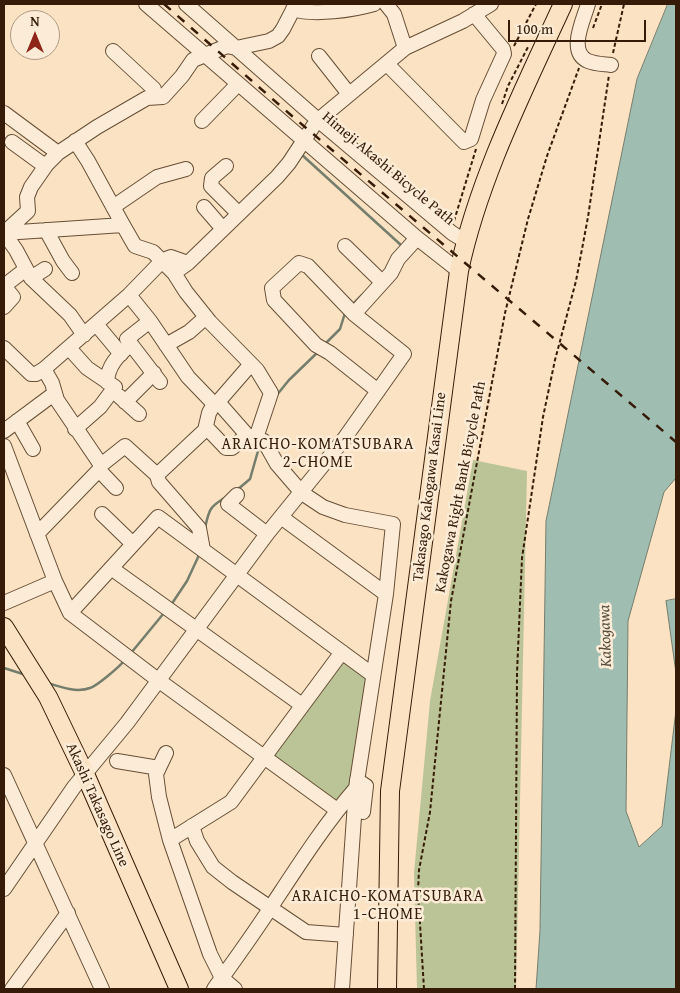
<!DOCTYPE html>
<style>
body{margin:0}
#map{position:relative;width:680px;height:993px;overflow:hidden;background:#fbe2c2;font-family:"Gentium Book Plus",serif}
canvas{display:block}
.frame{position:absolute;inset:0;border:5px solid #361c08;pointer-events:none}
.north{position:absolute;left:10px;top:10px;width:50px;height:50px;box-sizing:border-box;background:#fcecd7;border:1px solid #ad9984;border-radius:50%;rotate:0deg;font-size:14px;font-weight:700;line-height:20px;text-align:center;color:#361c08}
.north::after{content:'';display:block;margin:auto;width:18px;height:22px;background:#8f2418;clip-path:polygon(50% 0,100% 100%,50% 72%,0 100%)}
.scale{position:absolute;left:508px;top:20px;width:138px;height:22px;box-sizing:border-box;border:2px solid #361c08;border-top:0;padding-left:6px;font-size:15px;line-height:18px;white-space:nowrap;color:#361c08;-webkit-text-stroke:4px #fcecd7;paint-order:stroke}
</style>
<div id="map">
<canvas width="680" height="993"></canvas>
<div class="frame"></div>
<div class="north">N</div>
<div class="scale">100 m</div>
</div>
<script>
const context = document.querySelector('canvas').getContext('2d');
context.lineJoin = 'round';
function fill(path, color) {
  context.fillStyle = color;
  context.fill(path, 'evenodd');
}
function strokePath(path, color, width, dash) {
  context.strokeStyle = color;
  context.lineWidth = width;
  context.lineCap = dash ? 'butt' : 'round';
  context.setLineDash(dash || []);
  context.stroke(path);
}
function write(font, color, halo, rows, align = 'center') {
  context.font = font + ' "Gentium Book Plus",serif';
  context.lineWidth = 5;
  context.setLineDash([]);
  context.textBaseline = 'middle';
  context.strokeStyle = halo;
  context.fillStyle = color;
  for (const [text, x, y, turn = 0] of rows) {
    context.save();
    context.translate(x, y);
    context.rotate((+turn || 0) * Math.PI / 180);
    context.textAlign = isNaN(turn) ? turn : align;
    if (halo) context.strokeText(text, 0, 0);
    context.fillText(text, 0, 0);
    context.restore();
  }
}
const green = new Path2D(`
 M473 460 527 471 516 989H417L414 873 430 701Z
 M345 661 369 679 352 784 338 803 274 756Z`);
const water = new Path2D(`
 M668 4H676V478L664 492 628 621 626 811 639 847 662 826 676 710V989H536L540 931 546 521 637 79Z
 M676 599V673L666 601Z`);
const stream = new Path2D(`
 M301 154 402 246
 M352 305 362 295
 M324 345 340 329 345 313
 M276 396 289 380 319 351
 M237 490 250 479 260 444
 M205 528C209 510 209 507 226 497
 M171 605 187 581 200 553
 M131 653 164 613
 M4 668 26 675
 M48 683C60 687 77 693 90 688 97 686 119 667 124 661`);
const path = new Path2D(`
 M593 28 602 4
 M514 46 536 4
 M613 53 624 4
 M502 104 508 86 528 47
 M454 221 476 149
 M424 989 418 891 419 870 430 812 451 601 505 313 528 219 547 156 579 68
 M515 989 517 673 522 558 543 417 555 360 576 281 588 217 609 75`);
const minor = new Path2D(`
 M146 4 417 238 459 271
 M186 4 318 120 452 233 465 241
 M386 4 394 14 405 48
 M588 4C584 19 567 52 588 61 595 64 603 64 611 65
 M293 9C314 16 353 10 374 4
 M113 51 154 89 155 97
 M319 56 349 94
 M387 64 464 142 471 139 483 100 504 54 503 49 474 14
 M4 113 58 153
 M202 121 238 84
 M75 141 88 161 123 225
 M12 142 45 166
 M226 166 212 178 211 186 238 213
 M113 207 157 177 186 169
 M204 207 223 229
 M46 230 63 261 72 273
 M4 233 28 211 27 197 31 187 47 164 58 153 97 127 147 98 163 97 182 76 193 60 227 46 236 48 269 41 278 36 283 29 296 4
 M4 233 123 225 135 246 153 252 174 273 188 263
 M4 233 16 250 31 278 70 315 84 335
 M345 246 382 282
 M174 273 186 292 210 322 257 370 271 393 256 438
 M31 278 45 269
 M129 295 150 321 188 377 214 404 218 402 247 435 264 441 277 464 302 493 323 507 345 515 393 524 386 594 356 788 342 989
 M4 307 13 297 4 286 26 269
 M354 314 391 273 398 259 417 238
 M150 321 127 339 160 382
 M96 324 121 354
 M166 345 189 332 206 317
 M4 348 31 374H36L44 369
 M69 348 87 368 115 387 100 407 75 429
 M107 382C108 364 119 355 131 344
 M119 396 139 414
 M125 402 154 373
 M218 402 251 364
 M17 421 33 449
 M206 427 226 448H232L247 435
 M4 431 55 393
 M4 446 55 581 70 613
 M99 470 116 488
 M157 475 205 430 209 413 214 404
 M237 495 228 504 267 534
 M102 514 133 544
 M281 517 386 594
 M37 534 99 470 101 465
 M203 550 199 528 159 482 157 475 125 446 101 465 99 462 57 400 52 383 44 369 129 295 163 260 171 257 188 263 277 177 289 163 316 122 405 48 463 21 491 4
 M111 568 302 705
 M4 603 55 581
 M166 753 156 774 159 797 170 840 210 954 222 978 235 989
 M117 761 159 768
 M4 775 102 989
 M357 780 366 786 363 812
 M337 810 158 680 70 613 158 517 373 675
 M192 826 197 841 213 867 232 882 306 932 346 935
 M170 840 231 802 342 652
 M4 889 74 787 127 723 267 534 344 439 404 354 354 314 308 266 299 263 272 288 274 300 316 345 330 353 378 391
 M12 989 68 913
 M214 989C233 962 253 935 271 907 298 866 324 825 356 788`);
const major = new Path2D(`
 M4 627 48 697 85 774 179 989
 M387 989 390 791 459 271C478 180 524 89 563 4`);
const rail = new Path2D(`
 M164 4 292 116 676 442`);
const streetNames = [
 ["Himeji Akashi Bicycle Path",388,169,40],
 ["Takasago Kakogawa Kasai Line",430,487,-83],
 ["Kakogawa Right Bank Bicycle Path",461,487,-79],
 ["Akashi Takasago Line",97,805,66]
];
const neighbourhoodNames = [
 ["ARAICHO-KOMATSUBARA",318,445],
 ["2-CHOME",318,463],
 ["ARAICHO-KOMATSUBARA",388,897],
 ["1-CHOME",388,915]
];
const waterNames = [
 ["Kakogawa",606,636,-92]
];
fill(green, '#bbc496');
fill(water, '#9fbeb1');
strokePath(water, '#757d6d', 1);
strokePath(stream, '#757d6d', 2.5);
strokePath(minor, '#674e36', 16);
strokePath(major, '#361c08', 20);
strokePath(path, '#361c08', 2, [4, 2.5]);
strokePath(minor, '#fcecd7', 14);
strokePath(major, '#fbe2c2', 18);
strokePath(rail, '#361c08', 2.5, [9, 9]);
write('15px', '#361c08', '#fcecd7', streetNames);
context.letterSpacing = '1px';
write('16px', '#361c08', '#fcecd7', neighbourhoodNames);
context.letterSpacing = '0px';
write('italic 16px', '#564d3b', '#fcecd7', waterNames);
</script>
